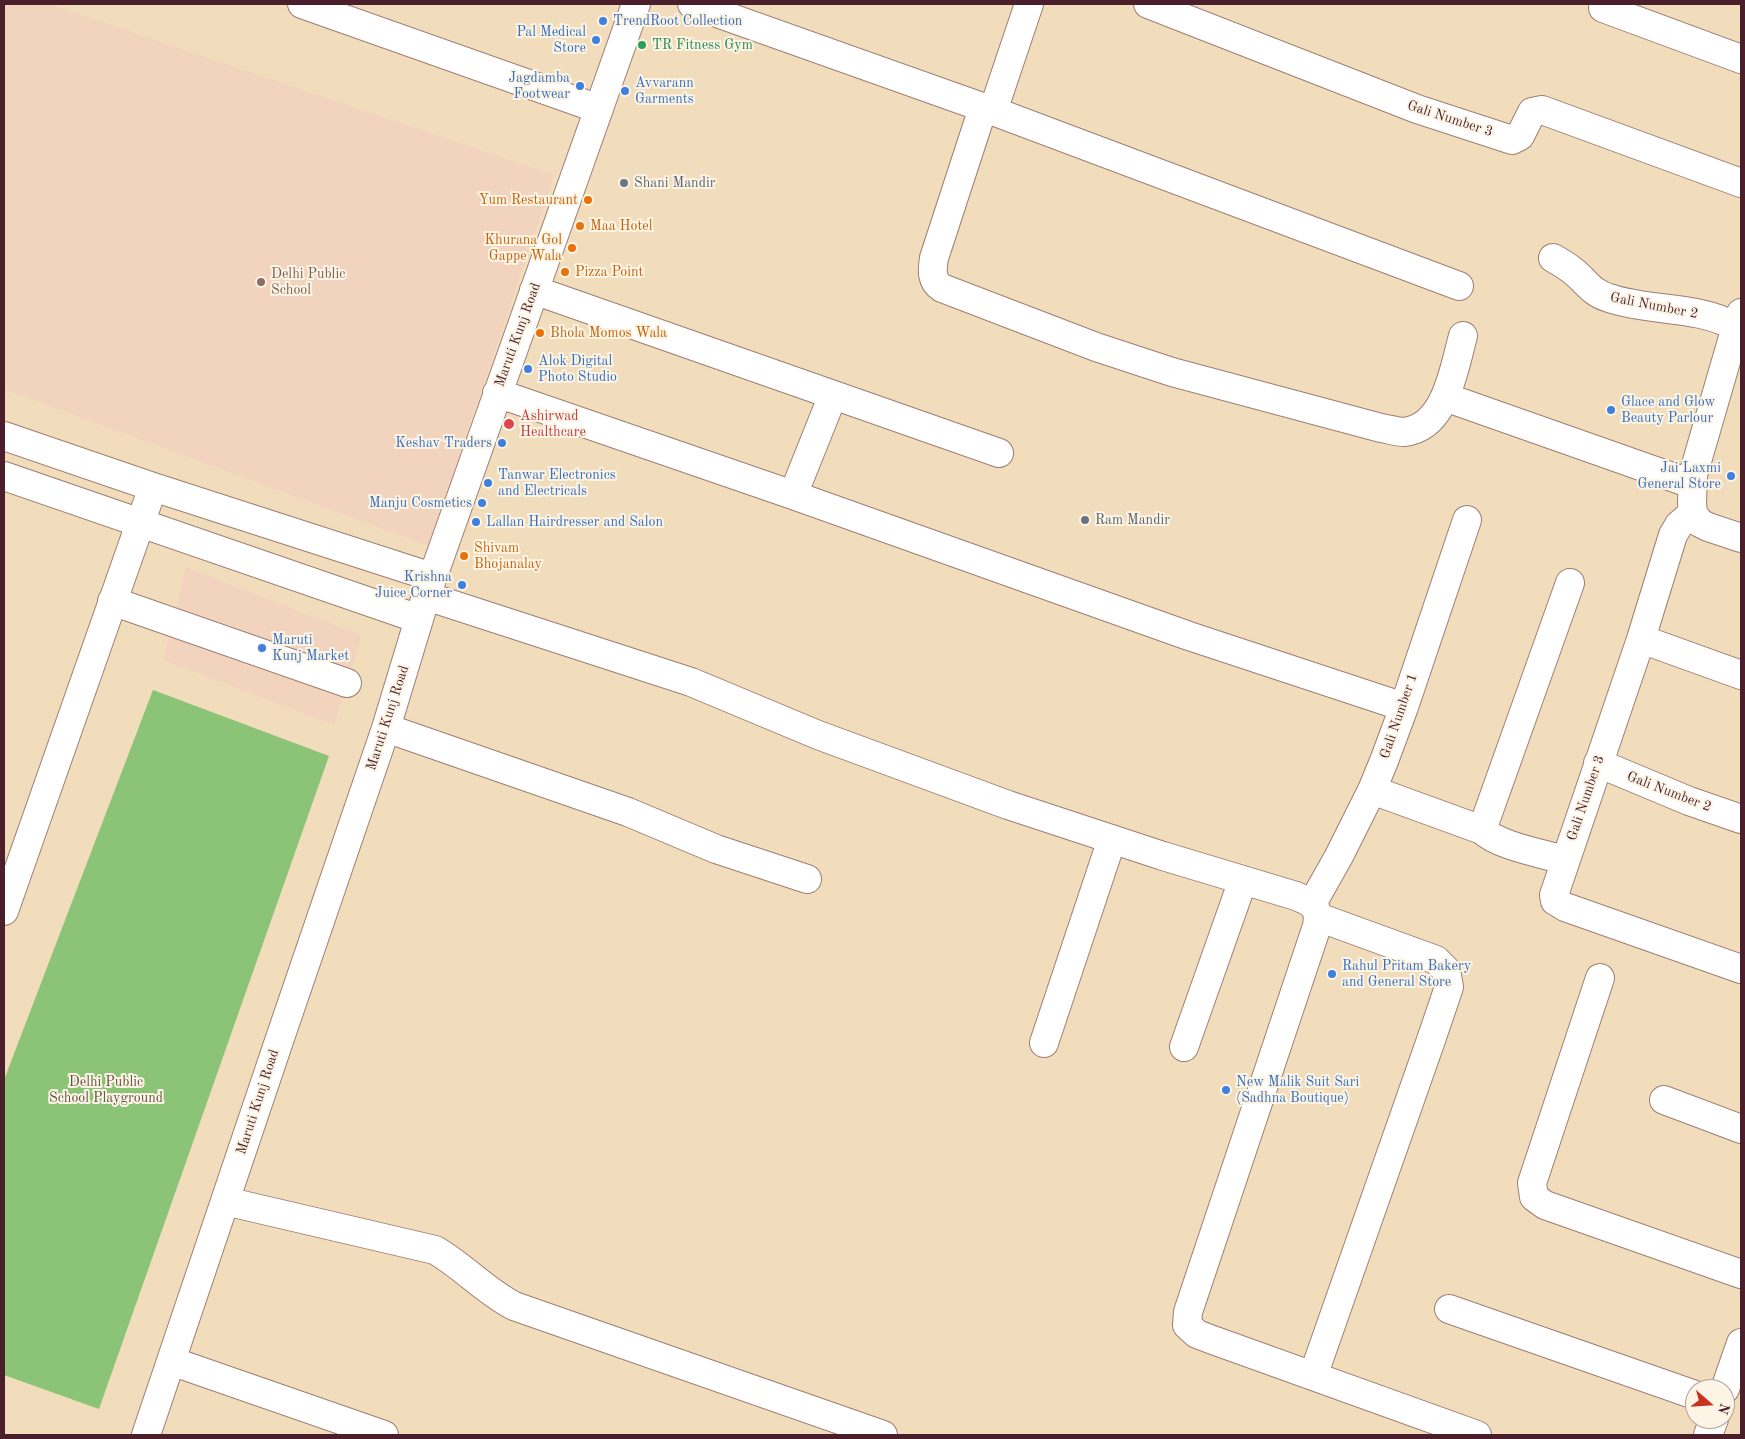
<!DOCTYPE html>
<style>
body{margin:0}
#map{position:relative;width:1745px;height:1439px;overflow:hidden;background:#f1dcbb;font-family:"Old Standard TT",serif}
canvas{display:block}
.frame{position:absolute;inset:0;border:5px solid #4a1f2b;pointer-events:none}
.north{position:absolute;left:1685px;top:1379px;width:50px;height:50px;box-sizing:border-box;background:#fcf5e5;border:1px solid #b59f9b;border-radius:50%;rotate:109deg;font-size:14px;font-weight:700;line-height:20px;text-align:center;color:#4a1f2b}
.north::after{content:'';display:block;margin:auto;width:18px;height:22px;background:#c8321e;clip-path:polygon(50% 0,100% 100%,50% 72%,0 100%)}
</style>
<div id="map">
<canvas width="1745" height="1439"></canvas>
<div class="frame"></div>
<div class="north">N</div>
</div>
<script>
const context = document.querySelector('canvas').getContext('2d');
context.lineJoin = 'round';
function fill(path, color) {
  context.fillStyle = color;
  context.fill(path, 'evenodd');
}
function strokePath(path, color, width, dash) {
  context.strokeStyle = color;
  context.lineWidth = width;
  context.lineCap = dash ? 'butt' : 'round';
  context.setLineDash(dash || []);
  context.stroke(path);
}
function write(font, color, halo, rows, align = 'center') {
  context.font = font + ' "Old Standard TT",serif';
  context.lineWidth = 4;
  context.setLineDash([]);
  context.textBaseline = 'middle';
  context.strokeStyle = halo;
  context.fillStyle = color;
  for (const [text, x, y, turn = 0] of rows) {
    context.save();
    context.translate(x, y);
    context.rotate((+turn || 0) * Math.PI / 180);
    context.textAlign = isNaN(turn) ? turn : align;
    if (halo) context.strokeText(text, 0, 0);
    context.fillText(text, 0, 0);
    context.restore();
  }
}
const built = new Path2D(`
 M4 4H49L554 175 429 546 4 389Z
 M186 567 362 636 334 725 163 660Z`);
const green = new Path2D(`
 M153 690 329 756 99 1409 4 1375V1080Z`);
const minor = new Path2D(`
 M302 4 599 109
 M692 4 993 111 1459 286
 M1148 4 1417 109 1512 140 1520 136 1532 112 1542 110 1741 183
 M1603 8 1741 59
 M983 108 934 258C932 270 931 281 942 288L1096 347 1172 372 1381 428C1388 429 1397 432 1404 432 1446 428 1454 368 1463 336
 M993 111 1029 4
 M1553 258C1560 262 1567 266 1573 271 1587 282 1590 292 1609 298 1650 312 1697 305 1736 327
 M534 290 999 453
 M1741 313 1736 327 1693 475 1692 503 1693 513 1700 523 1708 527 1741 538
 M497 393 793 495 1189 636 1404 707
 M1445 397 1692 484
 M4 436 153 487 432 577
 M4 476 419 619
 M793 495 833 395
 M1693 513 1679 525 1673 535 1641 639 1554 895 1555 901 1565 907 1741 969
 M426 596 691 682 818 735 1008 805 1163 856 1296 896C1313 903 1320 907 1317 926L1188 1312 1187 1325 1197 1334 1210 1339 1477 1435
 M112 601 347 683
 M1641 639 1741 675
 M386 728 628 812 716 849 807 879
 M1598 763 1689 801 1741 819
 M1372 790 1482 830 1570 583
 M1482 830C1499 846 1541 853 1564 860
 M1312 904 1339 856 1372 790 1384 761 1404 707 1467 520
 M4 911 153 487
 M1600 978 1532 1183 1534 1197 1545 1205 1741 1274
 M1044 1043 1112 839
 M1184 1047 1243 880
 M1664 1100 1741 1129
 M225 1201 435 1250C463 1266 485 1291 514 1306L883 1435
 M1449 1309 1695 1395
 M171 1361 384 1435
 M1313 1376 1431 1040 1449 987 1446 970 1436 960 1318 917
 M1725 1389 1741 1343
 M146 1435 278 1044 386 728 426 596 636 4
 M1708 1435 1714 1419`);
const markers = [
 [603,21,5,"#3f7fe0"],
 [596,40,5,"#3f7fe0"],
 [642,45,5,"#2e9e5b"],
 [580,86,5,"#3f7fe0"],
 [625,91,5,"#3f7fe0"],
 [624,183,5,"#6b7280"],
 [588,200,5,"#e8710a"],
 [580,226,5,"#e8710a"],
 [572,248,5,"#e8710a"],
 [565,272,5,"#e8710a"],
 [261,282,5,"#8d6e63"],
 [540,333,5,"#e8710a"],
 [528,369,5,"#3f7fe0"],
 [1611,410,5,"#3f7fe0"],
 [509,424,6,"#e0444e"],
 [502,443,5,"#3f7fe0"],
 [1731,476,5,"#3f7fe0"],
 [488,483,5,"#3f7fe0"],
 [482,503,5,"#3f7fe0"],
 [1085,520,5,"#6b7280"],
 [476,522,5,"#3f7fe0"],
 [464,556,5,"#e8710a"],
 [462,585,5,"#3f7fe0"],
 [262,648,5,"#3f7fe0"],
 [1332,974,5,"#3f7fe0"],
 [1226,1090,5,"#3f7fe0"]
];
const shopNames = [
 ["TrendRoot Collection",613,21],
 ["Pal Medical",586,32,"right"],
 ["Store",586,48,"right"],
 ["Jagdamba",570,78,"right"],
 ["Footwear",570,94,"right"],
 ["Avvarann",635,83],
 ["Garments",635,99],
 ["Alok Digital",538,361],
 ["Photo Studio",538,377],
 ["Glace and Glow",1621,402],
 ["Beauty Parlour",1621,418],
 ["Keshav Traders",492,443,"right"],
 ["Jai Laxmi",1721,468,"right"],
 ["General Store",1721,484,"right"],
 ["Tanwar Electronics",498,475],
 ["and Electricals",498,491],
 ["Manju Cosmetics",472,503,"right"],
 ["Lallan Hairdresser and Salon",486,522],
 ["Krishna",452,577,"right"],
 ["Juice Corner",452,593,"right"],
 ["Maruti",272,640],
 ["Kunj Market",272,656],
 ["Rahul Pritam Bakery",1342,966],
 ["and General Store",1342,982],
 ["New Malik Suit Sari",1236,1082],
 ["(Sadhna Boutique)",1236,1098]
];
const leisureNames = [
 ["TR Fitness Gym",652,45]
];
const streetNames = [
 ["Gali Number 3",1450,119,18],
 ["Gali Number 2",1654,306,11],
 ["Maruti Kunj Road",518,335,-70],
 ["Gali Number 1",1399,716,-71],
 ["Maruti Kunj Road",388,718,-72],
 ["Gali Number 2",1669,792,21],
 ["Gali Number 3",1586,798,-71],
 ["Maruti Kunj Road",258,1102,-72]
];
const worshipNames = [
 ["Shani Mandir",634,183],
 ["Ram Mandir",1095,520]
];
const foodNames = [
 ["Yum Restaurant",578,200,"right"],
 ["Maa Hotel",590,226],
 ["Khurana Gol",562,240,"right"],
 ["Gappe Wala",562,256,"right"],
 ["Pizza Point",575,272],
 ["Bhola Momos Wala",550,333],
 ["Shivam",474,548],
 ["Bhojanalay",474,564]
];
const educationNames = [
 ["Delhi Public",271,274],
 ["School",271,290]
];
const healthNames = [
 ["Ashirwad",520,416],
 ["Healthcare",520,432]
];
const parkNames = [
 ["Delhi Public",106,1082],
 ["School Playground",106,1098]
];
fill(built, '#f2d4be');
fill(green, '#8cc477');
strokePath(minor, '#9e7e73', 30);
strokePath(minor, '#fff', 28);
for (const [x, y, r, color] of markers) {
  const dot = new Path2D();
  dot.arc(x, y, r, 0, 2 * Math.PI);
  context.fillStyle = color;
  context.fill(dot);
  strokePath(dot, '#fcf5e5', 2);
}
write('14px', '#366cbe', '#fcf5e5', shopNames, 'left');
write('14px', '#27864d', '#fcf5e5', leisureNames, 'left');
write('14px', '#4a1f2b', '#fcf5e5', streetNames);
write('14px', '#5b616d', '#fcf5e5', worshipNames, 'left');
write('14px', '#c56008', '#fcf5e5', foodNames, 'left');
write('14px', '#785e54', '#fcf5e5', educationNames, 'left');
write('14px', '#be3a42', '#fcf5e5', healthNames, 'left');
write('14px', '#5e5142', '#fcf5e5', parkNames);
</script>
